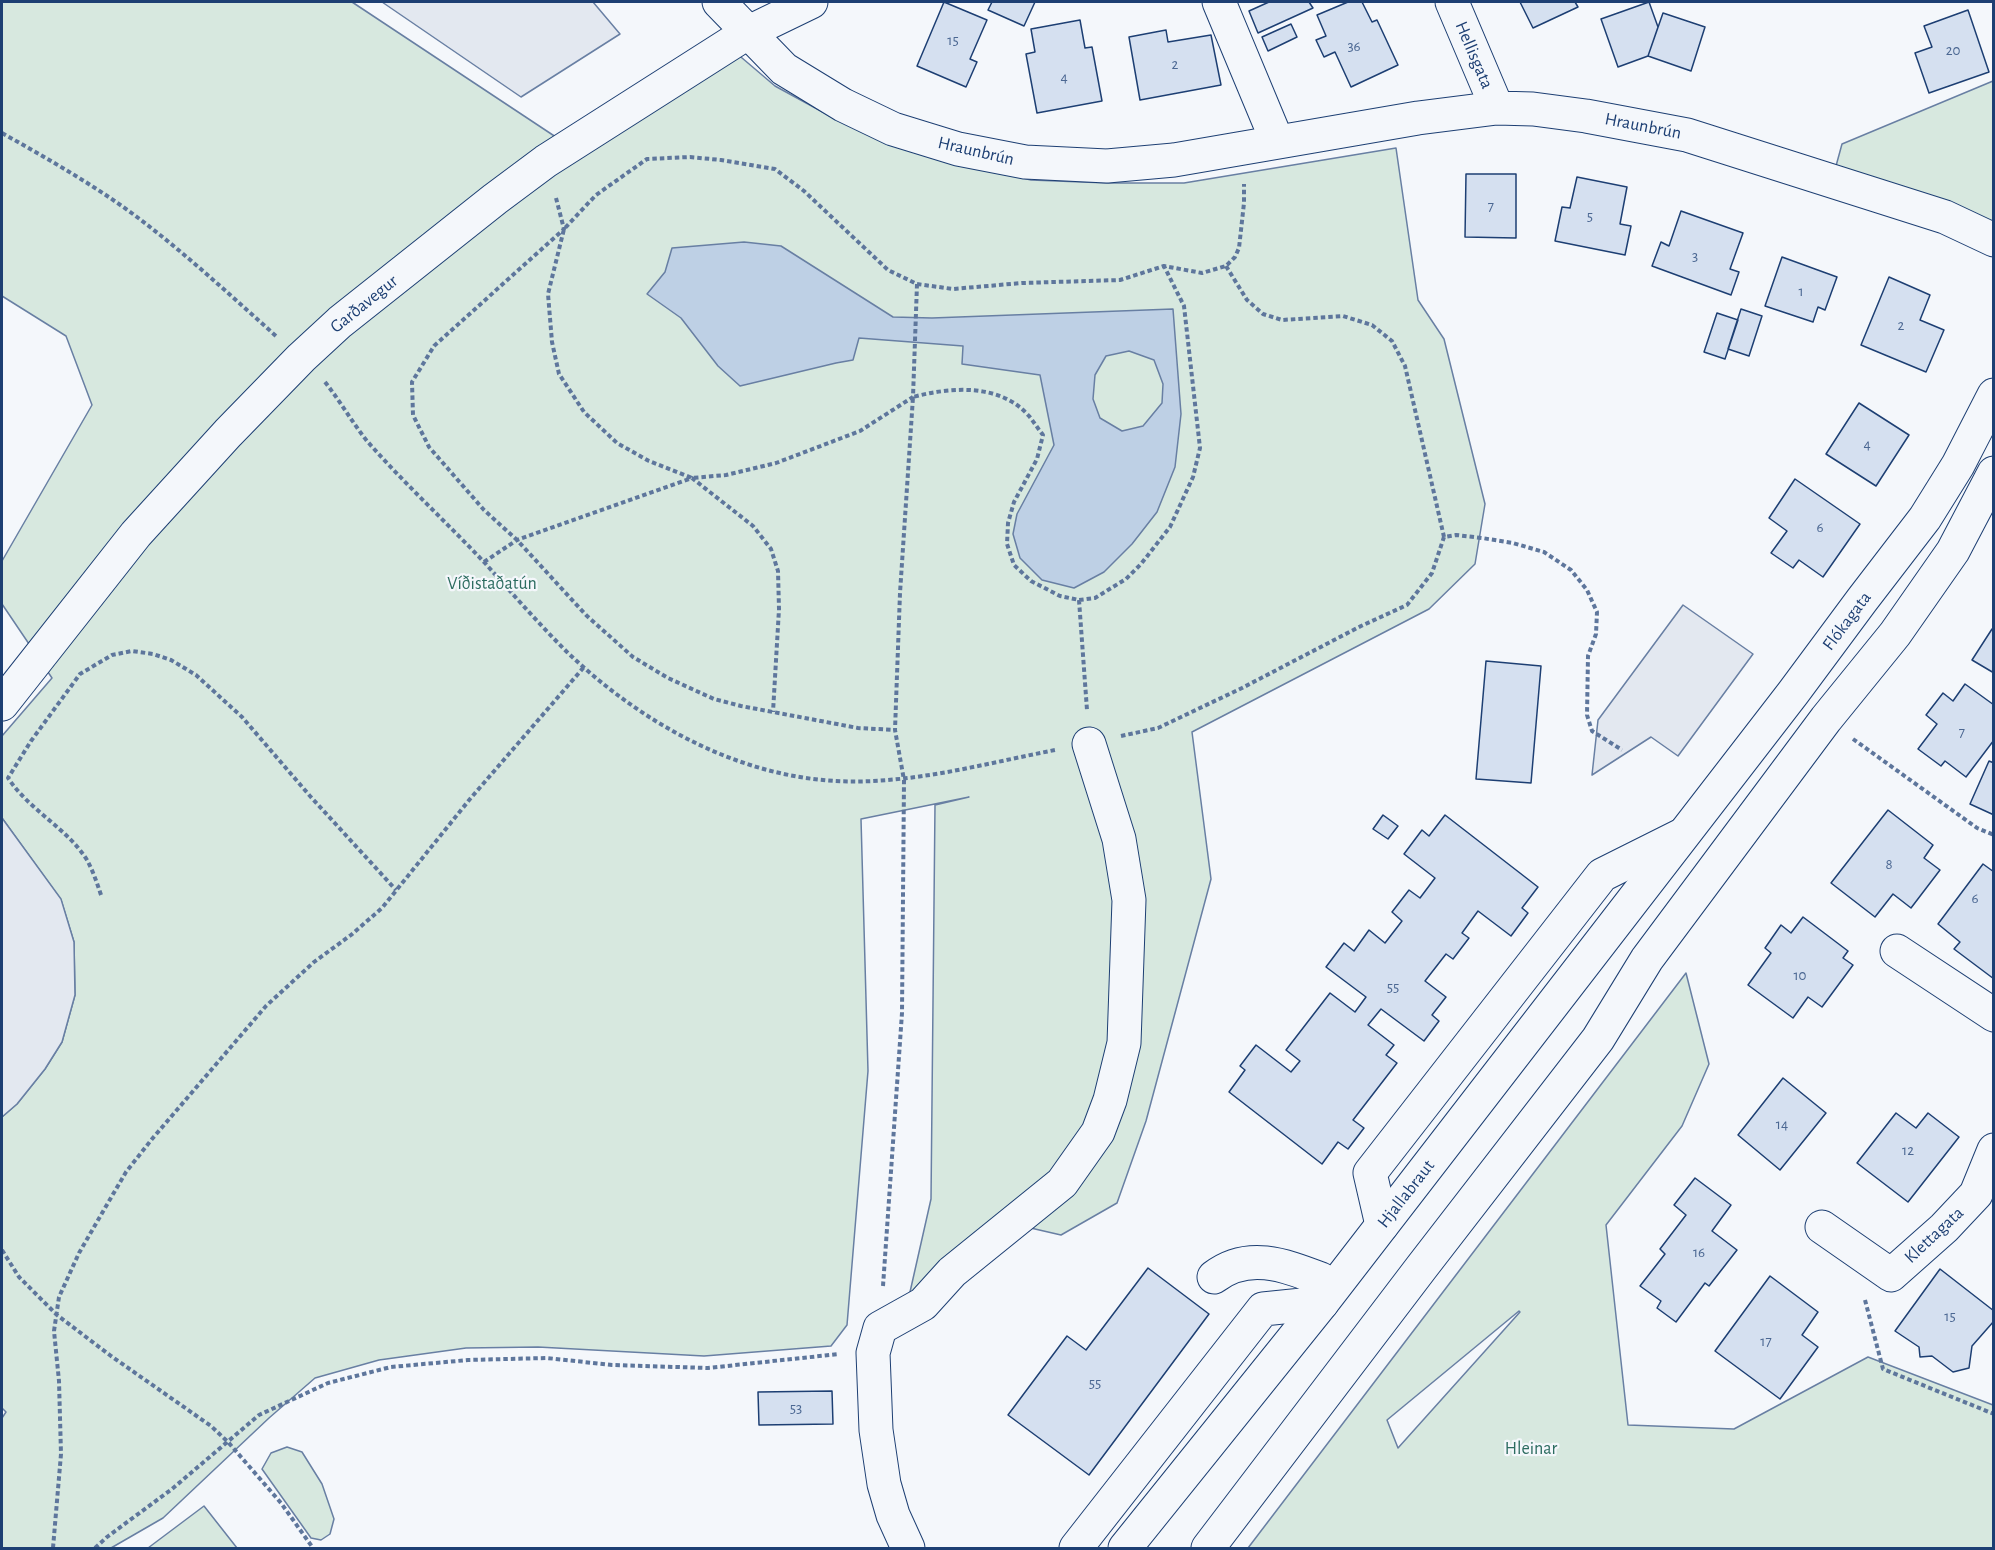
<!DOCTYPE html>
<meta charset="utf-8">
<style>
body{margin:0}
#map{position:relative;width:1995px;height:1550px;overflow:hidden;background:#f4f7fb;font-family:"Alegreya Sans",sans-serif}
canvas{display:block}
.frame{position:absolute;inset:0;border:3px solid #1d3f73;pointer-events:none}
</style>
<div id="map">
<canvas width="1995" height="1550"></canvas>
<div class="frame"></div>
</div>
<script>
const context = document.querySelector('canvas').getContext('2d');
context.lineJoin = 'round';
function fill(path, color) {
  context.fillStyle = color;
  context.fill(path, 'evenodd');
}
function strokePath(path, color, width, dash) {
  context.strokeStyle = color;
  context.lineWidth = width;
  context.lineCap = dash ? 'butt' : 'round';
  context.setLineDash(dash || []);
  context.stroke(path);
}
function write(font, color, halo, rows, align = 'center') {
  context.font = font + ' "Alegreya Sans",sans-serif';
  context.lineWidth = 4.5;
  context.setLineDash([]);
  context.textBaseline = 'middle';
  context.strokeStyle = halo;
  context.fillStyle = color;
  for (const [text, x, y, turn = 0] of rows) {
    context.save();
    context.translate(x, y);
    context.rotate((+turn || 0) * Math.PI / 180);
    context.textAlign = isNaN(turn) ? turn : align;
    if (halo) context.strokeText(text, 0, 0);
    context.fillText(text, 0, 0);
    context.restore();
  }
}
const green = new Path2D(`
 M2 2H352L583 155 735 52 775 86 830 116 946 160 1031 180 1108 183H1184L1396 148 1418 300 1444 339 1485 504 1475 564 1429 609 1192 732 1211 879 1146 1121 1117 1203 1061 1235 1022 1226 903 1323 931 1199 935 805 969 797 861 819 868 1071 847 1325 831 1346 704 1356 538 1347 466 1348 379 1360 315 1378 269 1418 163 1518 111 1548H2V1418L6 1412 2 1408V1117L17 1104 45 1069 62 1042 75 995 74 942 61 900 2 818V736L52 678 2 604V561L92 405 66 336 2 296Z
 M1993 81V228L1836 166 1842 144Z
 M1686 973 1709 1064 1682 1126 1606 1225 1628 1425 1734 1429 1868 1357 1993 1405V1548H1248ZM1519 1311 1520 1312 1398 1448 1387 1420Z
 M287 1447 302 1452 322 1484 334 1519 330 1534 321 1540 311 1538 262 1469 271 1453Z
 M204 1506 237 1548H148Z`);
const parking = new Path2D(`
 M382 2H593L620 34 521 97Z
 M1683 605 1753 654 1678 756 1651 737 1592 775 1598 720Z
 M2 818 61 899 74 942 75 995 62 1042 45 1069 17 1104 2 1117Z`);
const water = new Path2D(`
 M744 242 781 246 893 317 932 318 1173 309 1181 414 1175 467 1157 512 1132 544 1104 572 1074 588 1042 580 1020 558 1013 534 1017 514 1054 445 1040 375 962 364 963 346 859 338 853 360 836 363 740 386 718 366 681 318 647 294 665 272 672 248ZM1129 351 1154 360 1163 384 1162 403 1143 426 1122 431 1100 418 1093 399 1095 375 1106 356Z`);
const building = new Path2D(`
 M944 2 987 20 970 59 977 62 966 87 917 66Z
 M992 2H1035L1024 26 988 10Z
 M1269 2H1309L1313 8 1258 33 1249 11Z
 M1348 2H1362L1372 22 1377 20 1398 65 1351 87 1335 52 1324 57 1316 40 1326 36 1317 15Z
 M1520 2H1575L1578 7 1533 28Z
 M1649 2 1658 27 1648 56 1618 67 1601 19Z
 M1968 10 1989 72 1929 93 1915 53 1932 47 1924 26Z
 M1663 13 1705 27 1691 71 1648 56Z
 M1080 20 1085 48 1092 47 1102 101 1037 113 1026 54 1035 52 1031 29Z
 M1291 24 1297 37 1268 51 1262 37Z
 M1166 30 1168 42 1211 35 1221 85 1140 100 1129 37Z
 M1466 174H1516V238L1465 237Z
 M1577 177 1627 187 1620 224 1631 226 1625 255 1555 241 1562 207 1570 208Z
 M1681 211 1743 233 1730 269 1739 272 1731 295 1652 266 1661 242 1669 246Z
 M1782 257 1837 277 1825 310 1818 307 1813 322 1765 306Z
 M1889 277 1930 295 1920 320 1944 330 1926 372 1861 345Z
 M1741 309 1762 316 1749 356 1728 349Z
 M1717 313 1738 320 1725 359 1704 352Z
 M1859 403 1909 435 1876 486 1826 454Z
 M1795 479 1860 524 1823 577 1799 560 1793 568 1771 553 1787 531 1769 518Z
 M1992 629 1994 630V673L1972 660Z
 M1486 661 1541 666 1531 783 1476 779Z
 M1965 684 1994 705V740L1966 777 1945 761 1941 766 1918 749 1937 724 1926 715 1943 693 1953 701Z
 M1989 761 1994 763V815L1970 804Z
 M1888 810 1933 845 1924 858 1940 870 1911 908 1893 894 1875 917 1831 883Z
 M1383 815 1398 826 1388 839 1373 829Z
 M1445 815 1538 887 1522 908 1528 913 1511 936 1478 911 1462 933 1469 938 1453 959 1446 954 1425 981 1446 997 1432 1015 1439 1021 1424 1041 1381 1009 1368 1025 1394 1045 1386 1055 1397 1063 1353 1120 1364 1128 1348 1149 1338 1142 1322 1164 1229 1092 1245 1070 1240 1066 1256 1045 1291 1072 1300 1061 1286 1050 1330 993 1355 1012 1366 997 1326 967 1344 943 1354 951 1369 930 1385 943 1402 921 1392 912 1409 890 1420 898 1435 878 1404 854 1422 830 1429 836Z
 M1983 864 1994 872V979L1954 949 1960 942 1938 924Z
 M1803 917 1848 951 1843 958 1853 965 1822 1007 1808 997 1793 1018 1748 985 1771 953 1765 948 1781 925 1791 933Z
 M1783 1078 1826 1113 1780 1170 1738 1135Z
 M1896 1113 1916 1128 1928 1113 1959 1137 1908 1202 1857 1163Z
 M1695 1178 1731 1205 1712 1231 1737 1250 1709 1286 1705 1283 1676 1322 1657 1308 1661 1301 1640 1286 1665 1254 1660 1249 1686 1215 1674 1205Z
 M1148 1268 1209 1314 1089 1475 1008 1415 1067 1336 1086 1350Z
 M1940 1269 1994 1311V1321L1972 1346 1969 1368 1953 1372 1932 1356 1920 1357 1919 1347 1895 1331Z
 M1770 1276 1818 1312 1802 1335 1818 1347 1780 1399 1715 1351Z
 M832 1391 833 1424 759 1425 758 1392Z`);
const path = new Path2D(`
 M2 133C48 159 94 185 137 217 186 254 230 295 276 336
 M556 198 564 229 434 346 412 382 413 415 429 447 484 510 517 540 586 615 633 657 668 678 714 699 741 706 858 728 895 730
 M1226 266 1247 300 1263 314 1282 320 1343 316 1372 325 1392 341 1405 366 1444 537
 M917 284 913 397 860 431 776 463 726 475 692 478 649 461 617 443 584 412 559 374 552 342 548 294 564 229 596 195 647 159 690 157 721 160 775 169 804 191 888 270 917 284 953 289 1022 283 1120 280 1164 266 1202 273 1226 266 1235 257 1239 248 1244 203V184
 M325 382C340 401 352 422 367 441 404 483 445 521 484 562 511 592 538 623 567 652 639 721 733 775 835 781 909 785 983 764 1055 750
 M484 562 517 540 692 478 753 526 771 549 778 571 779 609 773 712
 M1079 600 1087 710
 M1121 736 1158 728 1242 688 1361 626 1407 605 1432 573 1444 537 1456 535 1482 538 1513 543 1544 552 1571 570 1587 590 1597 612 1596 634 1588 656 1587 715 1592 731 1622 750
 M1853 739 1977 828 1994 835
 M101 895C97 883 93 871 87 860 67 828 30 811 8 778L31 741 80 674 112 655 132 651 153 654 171 660 196 675 242 717 310 796 396 890
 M2 1250 19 1277 57 1315 111 1356 211 1426 228 1442 281 1503 313 1548
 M883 1286 902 1013 904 780 895 730 900 593 913 397C951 387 1000 383 1029 416 1034 422 1038 429 1043 435L1037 459 1014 502 1008 523 1007 544 1014 565 1031 581 1060 596 1079 600 1095 598 1126 579 1141 564 1170 527 1193 477 1200 448 1184 306 1164 266
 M1865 1300 1883 1369 1994 1414
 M53 1548 61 1454 59 1381 54 1331 59 1297 79 1253 105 1208 126 1172 152 1139 266 1006 314 962 351 935 382 908 470 799 584 667
 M95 1548 107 1537 172 1489 259 1415 328 1383 391 1367 468 1360 547 1358 612 1365 708 1368 839 1354`);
const minor = new Path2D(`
 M719 2 784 69 843 105 893 129 958 149 1025 162 1107 166 1174 160 1418 118 1497 108 1533 109 1586 116 1687 135 1945 217 1994 240
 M1219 2 1277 141
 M1452 2 1497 108
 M2 704 136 534 228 433 301 358 340 322 495 199 546 161 747 33 811 2
 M1897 951 1994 1015
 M1382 1225 1370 1173 1602 875 1682 835
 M1822 1227 1891 1275 1944 1228 1976 1194 1994 1150
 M1214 1277C1248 1251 1284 1265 1321 1279
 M908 1548 893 1515 884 1484 876 1430 873 1353 880 1328 923 1304 952 1272 1062 1183 1098 1132 1110 1100 1124 1043 1129 900 1119 839 1089 744
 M1076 1548 1263 1309 1322 1303`);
const major = new Path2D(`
 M1125 1548 1322 1303 1793 693 1862 600 1925 518 1958 465 1994 395
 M1208 1548 1421 1268 1598 1039 1647 959 1826 719 1895 634 1953 551 1994 473`);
const numberNames = [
 ["15",953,40],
 ["36",1354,46],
 ["20",1953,50],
 ["2",1175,64],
 ["4",1064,77],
 ["7",1491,206],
 ["5",1590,216],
 ["3",1695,256],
 ["1",1801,291],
 ["2",1901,325],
 ["4",1867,444],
 ["6",1820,527],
 ["7",1962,732],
 ["8",1889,864],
 ["6",1975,898],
 ["10",1800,975],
 ["55",1393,987],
 ["14",1782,1124],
 ["12",1908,1150],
 ["16",1699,1252],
 ["15",1950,1316],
 ["17",1766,1341],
 ["55",1095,1383],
 ["53",796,1408]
];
const streetNames = [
 ["Hellisgata",1474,55,67],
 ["Hraunbrún",1643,126,11],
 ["Hraunbrún",976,151,13],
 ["Garðavegur",364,304,-39],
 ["Flókagata",1847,621,-53],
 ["Hjallabraut",1406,1194,-52],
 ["Klettagata",1934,1235,-43]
];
const parkNames = [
 ["Víðistaðatún",492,584],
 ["Hleinar",1531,1449]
];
fill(green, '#d7e8df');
strokePath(green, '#687fa3', 1.5);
fill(parking, '#e3e8f0');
strokePath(parking, '#687fa3', 1.5);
fill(water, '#bed0e5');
strokePath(water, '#687fa3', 1.5);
fill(building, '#d5e0f0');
strokePath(building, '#1d3f73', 1.5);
strokePath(minor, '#1d3f73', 35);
strokePath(major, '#1d3f73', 35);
strokePath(path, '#5e769c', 4, [4.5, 3]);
strokePath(minor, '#f4f7fb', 33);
strokePath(major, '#f4f7fb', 33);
write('15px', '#4b6792', null, numberNames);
write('18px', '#1d3f73', '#f4f7fb', streetNames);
write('18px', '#2c6c60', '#f4f7fb', parkNames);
</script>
